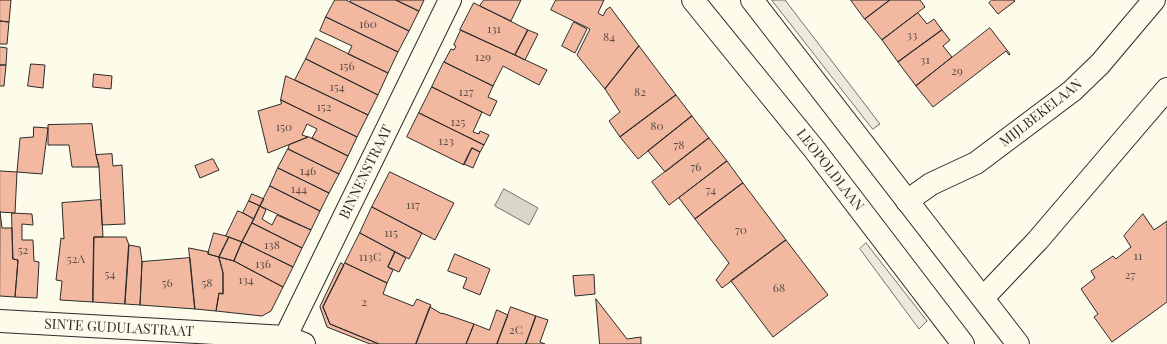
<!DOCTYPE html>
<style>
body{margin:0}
canvas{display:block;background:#fdfbea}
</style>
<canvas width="1167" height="344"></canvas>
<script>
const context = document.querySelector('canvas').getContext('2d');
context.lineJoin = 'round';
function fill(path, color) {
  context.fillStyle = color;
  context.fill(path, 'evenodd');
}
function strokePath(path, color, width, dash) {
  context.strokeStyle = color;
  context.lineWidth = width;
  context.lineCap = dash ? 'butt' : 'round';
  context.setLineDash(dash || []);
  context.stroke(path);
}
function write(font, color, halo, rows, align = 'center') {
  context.font = font + ' "Playfair Display",serif';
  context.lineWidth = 3;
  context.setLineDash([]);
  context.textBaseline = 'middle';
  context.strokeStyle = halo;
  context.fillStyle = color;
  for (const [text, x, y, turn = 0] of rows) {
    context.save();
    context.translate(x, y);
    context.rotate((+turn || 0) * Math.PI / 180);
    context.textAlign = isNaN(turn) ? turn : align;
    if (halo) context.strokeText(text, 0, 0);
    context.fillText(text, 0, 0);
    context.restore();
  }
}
const parking = new Path2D(`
 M772 0H785L880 124 873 129Z
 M866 243 927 321 919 329 860 249Z`);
const water = new Path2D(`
 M504 189 538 208 529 225 495 206Z`);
const building = new Path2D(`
 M0 0H11L9 22 0 21Z
 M335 0H346L409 31 398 52 326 17Z
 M351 0H396L419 11 409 31 350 2Z
 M396 0H424L419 11Z
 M484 0H521L511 21 480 6Z
 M556 0H604L598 13 603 16 606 10 610 7 639 46 605 89 577 55 590 29 551 10Z
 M851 0H890L865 19Z
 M890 0H920L925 7 882 40 865 19Z
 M992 0H1014L1015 1 998 14 989 3Z
 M474 3 528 30 515 55 460 30Z
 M918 13 927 24 934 19 942 30 898 62 882 40Z
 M326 17 398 52 388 73 348 54 352 46 320 31Z
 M0 21 9 22 7 44H0Z
 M574 22 587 29 575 53 562 46Z
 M990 28 1010 54 1009 55 1006 51 933 107 916 86Z
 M461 30 547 70 539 85 503 66 493 86 444 62 451 49 454 50 456 46 454 45Z
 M528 30 538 34 525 60 515 55Z
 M942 30 950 40 943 46 952 57 916 86 898 62Z
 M316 38 388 73 378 95 306 59Z
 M639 46 676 95 620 137 609 121 620 112 605 89Z
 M0 47 7 48 6 65H0Z
 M306 59 378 95 368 115 295 80Z
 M444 62 493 86 488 97 497 101 490 116 432 87Z
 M31 64 45 65 43 88 28 86Z
 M0 65H6L4 86H0Z
 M94 74 112 76 111 89 93 87Z
 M286 76 368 115 357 137 281 100Z
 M432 87 482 112 473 132 479 134 480 131 489 135 484 145 419 113Z
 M676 95 692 116 638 159 620 137Z
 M281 100 357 137 348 156 312 138 317 129 307 124 302 135 308 137 268 153 258 111 281 104Z
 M419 113 484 145 480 152 472 148 464 165 407 137Z
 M692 116 709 138 665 172 648 151Z
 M92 124 96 155 99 167H72L69 145H48V125Z
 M34 127 48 128 42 174 17 172 20 138 33 137Z
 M309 137 348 156 339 174 288 149 289 145Z
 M709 138 727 161 669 205 652 182Z
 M472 148 480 152 473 168 464 164Z
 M288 149 339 174 329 193 278 168Z
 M112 154 113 166 122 165 125 224 102 225 99 167 96 155Z
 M213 159 219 170 200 178 195 166Z
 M727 161 743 183 695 219 679 198Z
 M278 168 329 193 320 211 270 186Z
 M0 171 17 172 15 213 0 212Z
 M390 172 454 203 435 240 372 207Z
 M743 183 786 240 722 288 716 280 729 263 695 219Z
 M270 186 320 211 311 230 260 206Z
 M252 194 264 199 260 206 249 201Z
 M101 200 103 237H94L93 302 60 300 62 281 56 280 61 238 64 239 62 203Z
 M249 201 260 206 254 219 243 213Z
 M260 206 266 210 262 219 272 225 277 215 311 230 302 248 252 223Z
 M372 207 422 233 409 259 360 233Z
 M238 211 243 213 254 219 242 242 226 236Z
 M0 212 2 228H12L13 259 18 260 15 297 0 296Z
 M12 213 32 214 33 225 22 224V240H33L34 261 39 262 37 298 15 297 18 260 13 259Z
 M1143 214 1154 230 1167 221V302L1112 342 1094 317 1098 314 1081 289 1095 278 1091 271 1113 256 1116 259 1131 247 1124 236Z
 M252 223 302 248 293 267 242 242Z
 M214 233 226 236 229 237 219 257 208 254Z
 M360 233 395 252 388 267 393 270 387 283 345 263Z
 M94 237H126L129 245 125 304 93 302Z
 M229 237 242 242 234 261 219 257Z
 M786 240 828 295 773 337 731 281Z
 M242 242 293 267 283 287 234 261Z
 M129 245 140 247 142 262 140 305 125 304Z
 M189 248 209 252 208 254 219 257 223 273V294L219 293 216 311 195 309Z
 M395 252 406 258 399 272 388 267Z
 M455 254 490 269 480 295 463 288 467 278 448 271Z
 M219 257 234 261 283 287 271 311 262 316 216 311 219 293 223 294V273Z
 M190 258 195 309 140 305 142 262Z
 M341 263 344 265 323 307 330 324 379 344H370L327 327 320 307Z
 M345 263 387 283 383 294 413 306 417 299 431 305 416 344H379L330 324 323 307Z
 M594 275 595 294 575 296 573 276Z
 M596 299 627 339 641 337V344H600Z
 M430 307 442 314V313L474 324 466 344H416Z
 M511 307 536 316 526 344H497Z
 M497 310 508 315 497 344H466L474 324 489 330Z
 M536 316 548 320 540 342 545 344H526Z`);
const minor = new Path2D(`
 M907 201 931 184 976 163 1072 91 1100 64 1154 0
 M983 298 1038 240 1167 89
 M0 321 286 337 304 344
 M282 344 450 0`);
const major = new Path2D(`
 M693 0 814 149 963 344
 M752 0 1018 344`);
const numberNames = [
 ["160",368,24],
 ["131",494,29],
 ["33",912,35],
 ["84",609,37],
 ["129",483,57],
 ["31",925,60],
 ["156",347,66],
 ["29",957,71],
 ["154",337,87],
 ["127",466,92],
 ["82",640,92],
 ["152",324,107],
 ["125",458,122],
 ["80",657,126],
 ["150",284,127],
 ["123",446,141],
 ["78",679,145],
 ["76",696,167],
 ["146",308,171],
 ["144",299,189],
 ["74",711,190],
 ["117",413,205],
 ["70",741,230],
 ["115",391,233],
 ["138",272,245],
 ["52",23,250],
 ["11",1138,256],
 ["113C",370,257],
 ["52A",76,259],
 ["136",263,264],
 ["54",110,274],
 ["27",1130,275],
 ["134",246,280],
 ["56",167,283],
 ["58",207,283],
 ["68",779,288],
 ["2",364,302],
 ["2C",516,330]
];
const streetNames = [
 ["MIJLBEKELAAN",1041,113,-38],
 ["LEOPOLDLAAN",830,170,52],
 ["BINNENSTRAAT",366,172,-64],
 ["SINTE GUDULASTRAAT",119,328,3]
];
fill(parking, '#eceadb');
strokePath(parking, '#74746e', 1);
fill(water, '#d8d7c9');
strokePath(water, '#74746e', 1);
fill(building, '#f2b8a0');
strokePath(building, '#2b2b2b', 1);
strokePath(minor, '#2b2b2b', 24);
strokePath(major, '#2b2b2b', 24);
strokePath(minor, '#fdfbea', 22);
strokePath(major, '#fdfbea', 22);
write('12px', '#5d4e48', null, numberNames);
write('14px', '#2b2b2b', '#fdfbea', streetNames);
</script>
